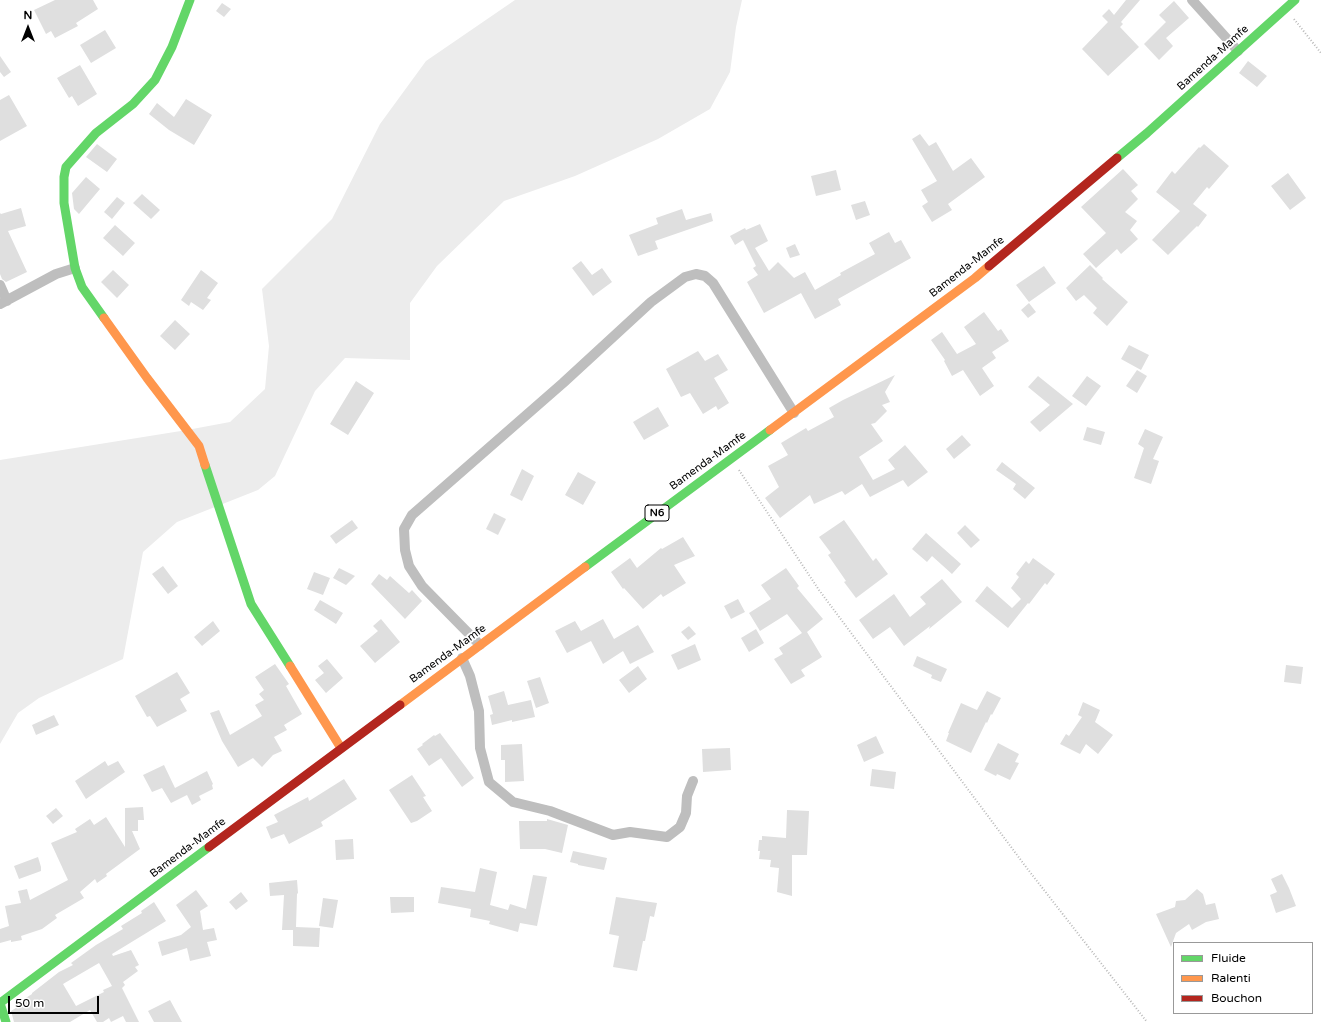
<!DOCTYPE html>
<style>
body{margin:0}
#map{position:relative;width:1321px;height:1022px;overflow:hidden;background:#fff;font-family:"Varela Round",sans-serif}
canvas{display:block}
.legend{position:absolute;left:1173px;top:942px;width:140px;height:72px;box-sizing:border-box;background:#fff;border:1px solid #999;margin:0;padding:5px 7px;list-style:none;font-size:12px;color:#000}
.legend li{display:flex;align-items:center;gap:8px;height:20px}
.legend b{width:20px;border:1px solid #999}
.north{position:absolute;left:8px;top:8px;width:40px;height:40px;-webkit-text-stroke:3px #fff;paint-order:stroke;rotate:0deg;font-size:11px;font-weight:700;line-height:16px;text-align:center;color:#000}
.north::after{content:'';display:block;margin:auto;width:14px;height:18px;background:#000;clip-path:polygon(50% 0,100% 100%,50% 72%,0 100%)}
.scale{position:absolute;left:8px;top:996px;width:91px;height:18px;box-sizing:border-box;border:2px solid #000;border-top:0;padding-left:5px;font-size:12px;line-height:14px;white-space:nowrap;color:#000;-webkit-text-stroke:3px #fff;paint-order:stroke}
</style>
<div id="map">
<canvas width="1321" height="1022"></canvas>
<ul class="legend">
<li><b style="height:5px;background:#63d668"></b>Fluide</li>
<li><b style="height:5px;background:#ff974d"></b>Ralenti</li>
<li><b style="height:5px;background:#b3261e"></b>Bouchon</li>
</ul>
<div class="north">N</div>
<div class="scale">50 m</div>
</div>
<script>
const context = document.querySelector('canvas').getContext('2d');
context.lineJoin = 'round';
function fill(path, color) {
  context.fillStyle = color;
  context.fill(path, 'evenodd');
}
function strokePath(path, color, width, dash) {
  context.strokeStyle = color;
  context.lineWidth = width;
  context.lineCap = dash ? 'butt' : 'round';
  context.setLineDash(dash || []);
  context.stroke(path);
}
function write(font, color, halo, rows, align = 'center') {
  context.font = font + ' "Varela Round",sans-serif';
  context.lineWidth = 3.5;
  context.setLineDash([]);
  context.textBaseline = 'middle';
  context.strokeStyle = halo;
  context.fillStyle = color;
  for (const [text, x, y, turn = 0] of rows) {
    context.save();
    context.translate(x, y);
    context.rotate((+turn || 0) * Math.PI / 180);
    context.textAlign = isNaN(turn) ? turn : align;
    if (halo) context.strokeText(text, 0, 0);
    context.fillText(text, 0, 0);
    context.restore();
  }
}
const green = new Path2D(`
 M515 0H742L736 27 730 72 710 109 658 139 575 176 504 201 437 266 410 303V360L345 358 315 391 275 476 258 490 177 522 143 552 123 659 39 698 18 713 0 744V460L187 430 230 422 265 389 269 346 262 289 332 219 380 124 426 61Z`);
const building = new Path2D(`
 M55 0H93L98 9 76 23 78 26 55 38 51 31 46 34 34 10Z
 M1126 0H1140L1121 22 1123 24 1120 27 1139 47 1108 76 1082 49 1108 22 1102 16 1109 9 1114 15Z
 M1174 1 1189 18 1166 38 1173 46 1159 60 1144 44 1166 22 1159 15Z
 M222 3 231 9 224 17 216 11Z
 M105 30 116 48 91 63 80 45Z
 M0 56 11 72 4 77 0 72Z
 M1248 61 1267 76 1257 87 1239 73Z
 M80 65 97 94 78 106 72 96 69 98 57 78Z
 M9 95 27 126 0 141V100Z
 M186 99 212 115 194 145 169 130 149 114 157 103 174 117Z
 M920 134 929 146 936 142 953 171 971 158 985 177 948 204 952 210 932 222 922 206 928 202 921 190 937 181 912 139Z
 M97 144 117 159 107 172 86 157Z
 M1204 144 1229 166 1209 189 1207 187 1193 204 1207 215 1198 227 1197 226 1168 255 1152 240 1180 211 1156 192 1172 171 1175 174 1199 147 1200 148Z
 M1123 169 1138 185 1131 191 1138 199 1125 212 1137 221 1130 230 1138 239 1121 254 1117 249 1096 268 1083 254 1106 233 1081 207Z
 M836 170 841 190 816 196 811 176Z
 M1288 173 1306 198 1290 210 1271 186Z
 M86 177 100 189 79 214 74 209 72 193Z
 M142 194 160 210 151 219 133 203Z
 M117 197 125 203 112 219 104 212Z
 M865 201 870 215 856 220 851 205Z
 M21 208 26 226 8 231 27 272 6 282 2 279 0 274V213L1 214Z
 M682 209 686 220 711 213 713 221 655 241 658 249 638 256 629 235 658 224 656 218Z
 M760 224 768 241 755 248 769 271 778 262 794 278 805 272 815 290 841 275 840 273 875 254 869 243 889 232 895 243 901 240 911 258 838 299 841 305 815 319 801 293 764 313 747 282 758 275 753 268 756 266 743 240 735 245 730 236 745 228 746 230Z
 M115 225 135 243 123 256 103 238Z
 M795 244 800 255 790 258 786 248Z
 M581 261 592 275 602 268 612 282 593 296 572 268Z
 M1090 265 1103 278 1102 279 1128 302 1107 326 1093 313 1097 308 1084 295 1076 301 1066 288Z
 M1044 266 1056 283 1029 302 1016 285Z
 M113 270 129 285 117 298 101 282Z
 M201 270 218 283 207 298 211 300 203 310 191 302 189 306 181 300Z
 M1029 303 1036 312 1028 318 1021 310Z
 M984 312 998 331 1001 329 1009 341 992 352 996 358 982 368 994 386 980 396 963 370 952 376 944 361 945 360 931 340 942 332 957 354 976 344 964 327Z
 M175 320 190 334 175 350 160 336Z
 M1129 345 1149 355 1141 370 1121 359Z
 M698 351 705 361 718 354 728 370 714 378 729 403 718 410 716 406 703 414 690 393 681 397 666 369Z
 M1137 370 1147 376 1137 393 1126 386Z
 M895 375 885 392 890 402 882 405 887 411 875 423 871 424 883 441 859 457 873 480 895 469 888 460 905 445 928 472 908 487 903 480 870 497 862 484 845 495 842 491 814 504 810 495 780 518 765 498 779 487 768 466 788 455 781 443 806 428 808 431 834 417 829 408 843 400Z
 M1038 376 1073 404 1040 432 1030 422 1050 405 1028 387Z
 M1087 376 1101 386 1086 406 1072 396Z
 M356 381 374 393 348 435 330 424Z
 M658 407 669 426 644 440 633 422Z
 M1087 427 1105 432 1101 445 1083 440Z
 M1145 429 1163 437 1153 459 1159 461 1151 484 1134 478 1144 448 1138 444Z
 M962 435 971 445 954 459 946 449Z
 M1002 462 1035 488 1025 499 1013 489 1016 484 996 470Z
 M522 469 534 476 522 501 510 495Z
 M578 472 596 482 583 505 565 495Z
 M494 513 506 519 498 535 486 529Z
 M352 520 358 528 336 544 330 536Z
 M844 520 873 561 876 558 888 574 856 598 844 582 846 581 828 555 831 553 819 537Z
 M965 525 980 540 971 548 957 533Z
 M926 533 961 564 952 574 932 556 927 562 912 549Z
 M683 537 695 556 674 565 686 583 663 597 661 594 643 609 624 588 623 589 611 572 630 558 637 568 661 548 662 549Z
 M1033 558 1055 574 1047 585 1045 583 1029 604 1028 603 1008 628 975 601 987 586 1012 608 1021 599 1011 588 1019 577 1016 574 1026 561 1029 564Z
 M163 566 178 586 168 594 152 574Z
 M339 568 355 576 346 585 333 578Z
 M786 568 799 586 797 588 823 619 807 632 822 657 801 670 805 676 791 684 774 659 783 654 779 648 802 633 787 614 760 631 749 613 771 599 761 585Z
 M314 572 330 578 323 595 307 589Z
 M379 574 387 580 390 576 409 593 412 590 422 601 405 619 371 584Z
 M942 579 962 602 929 629 930 626 904 646 890 627 873 639 859 620 894 594 910 617 926 604 920 597Z
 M738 599 745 612 731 619 724 606Z
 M320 600 343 613 336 624 314 610Z
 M381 619 400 642 375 663 360 646 378 631 373 626Z
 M603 619 614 639 638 625 654 652 630 664 623 651 603 664 591 641 567 653 555 631 575 621 581 631Z
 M213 621 220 631 202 646 194 637Z
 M689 626 696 634 688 640 681 632Z
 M756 629 764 643 749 652 741 638Z
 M695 644 701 660 678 670 671 655Z
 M917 656 947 669 941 682 931 678 932 675 913 666Z
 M327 659 343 678 326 693 315 680 324 673 318 666Z
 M275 664 289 684 286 686 302 714 284 725 287 730 274 737 282 751 273 755 262 767 253 758 238 767 222 741 210 713 219 710 230 735 262 716 255 705 264 700 259 694 264 690 255 677Z
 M1286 665 1303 667 1301 684 1284 682Z
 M638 666 647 679 629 693 619 680Z
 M177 672 190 693 180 699 187 711 157 727 150 716 147 717 135 696Z
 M540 677 549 703 536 708 527 681Z
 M504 691 508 705 531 700 535 717 512 722V720L492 725 490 715 493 714 488 696Z
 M987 691 1001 698 992 715 991 714 987 723 986 722 971 753 946 741 949 733H948L961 703 977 710Z
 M1083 702 1100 710 1095 722 1113 735 1098 754 1086 744 1080 754 1060 744 1066 734 1069 736 1082 717 1078 715Z
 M54 715 59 725 36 735 32 725Z
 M440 733 474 778 462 787 441 758 429 766 417 749 423 745 422 744 434 735 435 736Z
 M876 736 884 753 864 762 857 745Z
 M998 743 1019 754 1015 762 1019 763 1010 780 997 774 996 776 984 770Z
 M522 744 524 781 505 782V760H501V745Z
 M730 748 731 770 703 772 702 749Z
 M105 761 108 766 118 761 125 772 86 799 75 781Z
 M164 765 175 788 207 771 213 784 212 785 213 789 199 796 201 800 192 805 187 795 171 803 162 788 152 792 143 775Z
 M872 769 896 772 894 789 870 786Z
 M412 775 426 796 423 797 432 811 417 821 411 823 389 790Z
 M344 779 357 799 321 822 323 826 289 844 284 834 271 839 266 827 278 822 274 815 308 797 309 801Z
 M143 807 144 820H138V831H132L140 849 106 874 107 876 97 883 95 879 80 892 84 898 55 915 57 918 42 929 21 936 22 940 11 942V940L0 943V929L9 926 5 906 21 903 18 891 27 889 30 900 68 880 51 843 77 832 75 829 90 819 94 825 106 817 125 847V808Z
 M56 808 63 816 53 824 46 816Z
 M787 810 809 811 807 855H792V896L777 892 779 868 770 867 771 860 759 859 760 851H758L759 840H762V836L786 838Z
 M547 819 568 825 562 853 545 849H520L519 821H547Z
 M353 839 354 859 336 860 335 840Z
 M573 851 607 858 604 870 578 865V864L570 862Z
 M38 857 41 867V871L19 879 14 866Z
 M480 868 497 872 490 905 508 910 510 904 526 909 533 875 547 877 537 926 520 923 518 932 489 924 490 921 470 917 471 909 438 903 441 887 475 892Z
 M1282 874 1289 888 1296 906 1276 913 1270 895 1277 892 1271 879Z
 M297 880 298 893 297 894 296 927 320 928 319 947 293 946V930H282L284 895 270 896 269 883Z
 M1197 889 1203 894 1206 905 1215 903 1219 919 1206 922 1192 930 1189 924 1176 933 1171 947 1156 914 1175 907 1176 901 1185 900Z
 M196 890 208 906 200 911 203 930 214 928 217 940 207 942 211 956 190 961 187 948 162 956 158 942 181 935 191 927 176 905Z
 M241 892 248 901 236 910 229 902Z
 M390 897H414V912L391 913Z
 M616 897 657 903 654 917 650 916 645 941H643L637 971 613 967 619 936 609 934Z
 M323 898 338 900 333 928 319 926Z
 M154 902 166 921 112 954 113 956 131 950 139 965 135 967 138 971 123 982 125 985 122 988 139 1022H126L123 1016 111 1022 109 1018 103 1022H97L90 1010 70 1022H14L11 1011 19 1006 18 1003 32 994V993L59 972 73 965 71 963 96 945 123 929 121 926 142 913 141 911ZM99 963 112 986 103 990 104 992 76 1006 63 984Z
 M170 1000 182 1022H154L148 1011Z`);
const path = new Path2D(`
 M1294 19 1321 53
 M739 470 819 590 1026 867 1147 1022`);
const street = new Path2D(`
 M1192 0 1238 51
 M0 285 7 301
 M0 304 56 274 75 268
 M480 645 422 586 409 566 405 550 404 529 412 515 563 383 651 302 685 277 696 274 705 276 713 283 794 413
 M462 658 470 676 479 711 480 748 489 782 513 802 550 811 613 835 630 832 667 837 680 827 686 813 687 796 693 781`);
const fast = new Path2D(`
 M1117 158 1147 133 1295 0
 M104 318 82 287 75 268 64 203V177L66 167 96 133 133 104 155 80 172 47 190 0
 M205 465 251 604 290 666
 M585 567 770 430
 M0 1003 6 1022
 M0 1003 209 847`);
const slow = new Path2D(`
 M104 318 147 378 199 446 205 465
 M770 430 975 278 989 266
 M290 666 341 748
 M400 705 585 567`);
const jam = new Path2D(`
 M989 266 1117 158
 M209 847 400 705`);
const shields = [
 [657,513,24]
];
const shieldNames = [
 ["N6",657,513]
];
const streetNames = [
 ["Bamenda-Mamfe",1213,58,-42],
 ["Bamenda-Mamfe",967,267,-38],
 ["Bamenda-Mamfe",708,461,-36],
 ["Bamenda-Mamfe",448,654,-36],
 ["Bamenda-Mamfe",188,848,-37]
];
fill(green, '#ececec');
fill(building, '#dfdfdf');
strokePath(path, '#b9b9b9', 2, [1, 2]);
strokePath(street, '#bebebe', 10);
strokePath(fast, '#63d668', 9);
strokePath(slow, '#ff974d', 9);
strokePath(jam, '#b3261e', 9);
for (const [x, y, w] of shields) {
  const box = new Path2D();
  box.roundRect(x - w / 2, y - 8, w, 16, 3);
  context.fillStyle = '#fff';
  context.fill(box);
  strokePath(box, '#000', 1);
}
write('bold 10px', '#000', null, shieldNames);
write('11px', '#000', '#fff', streetNames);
</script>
